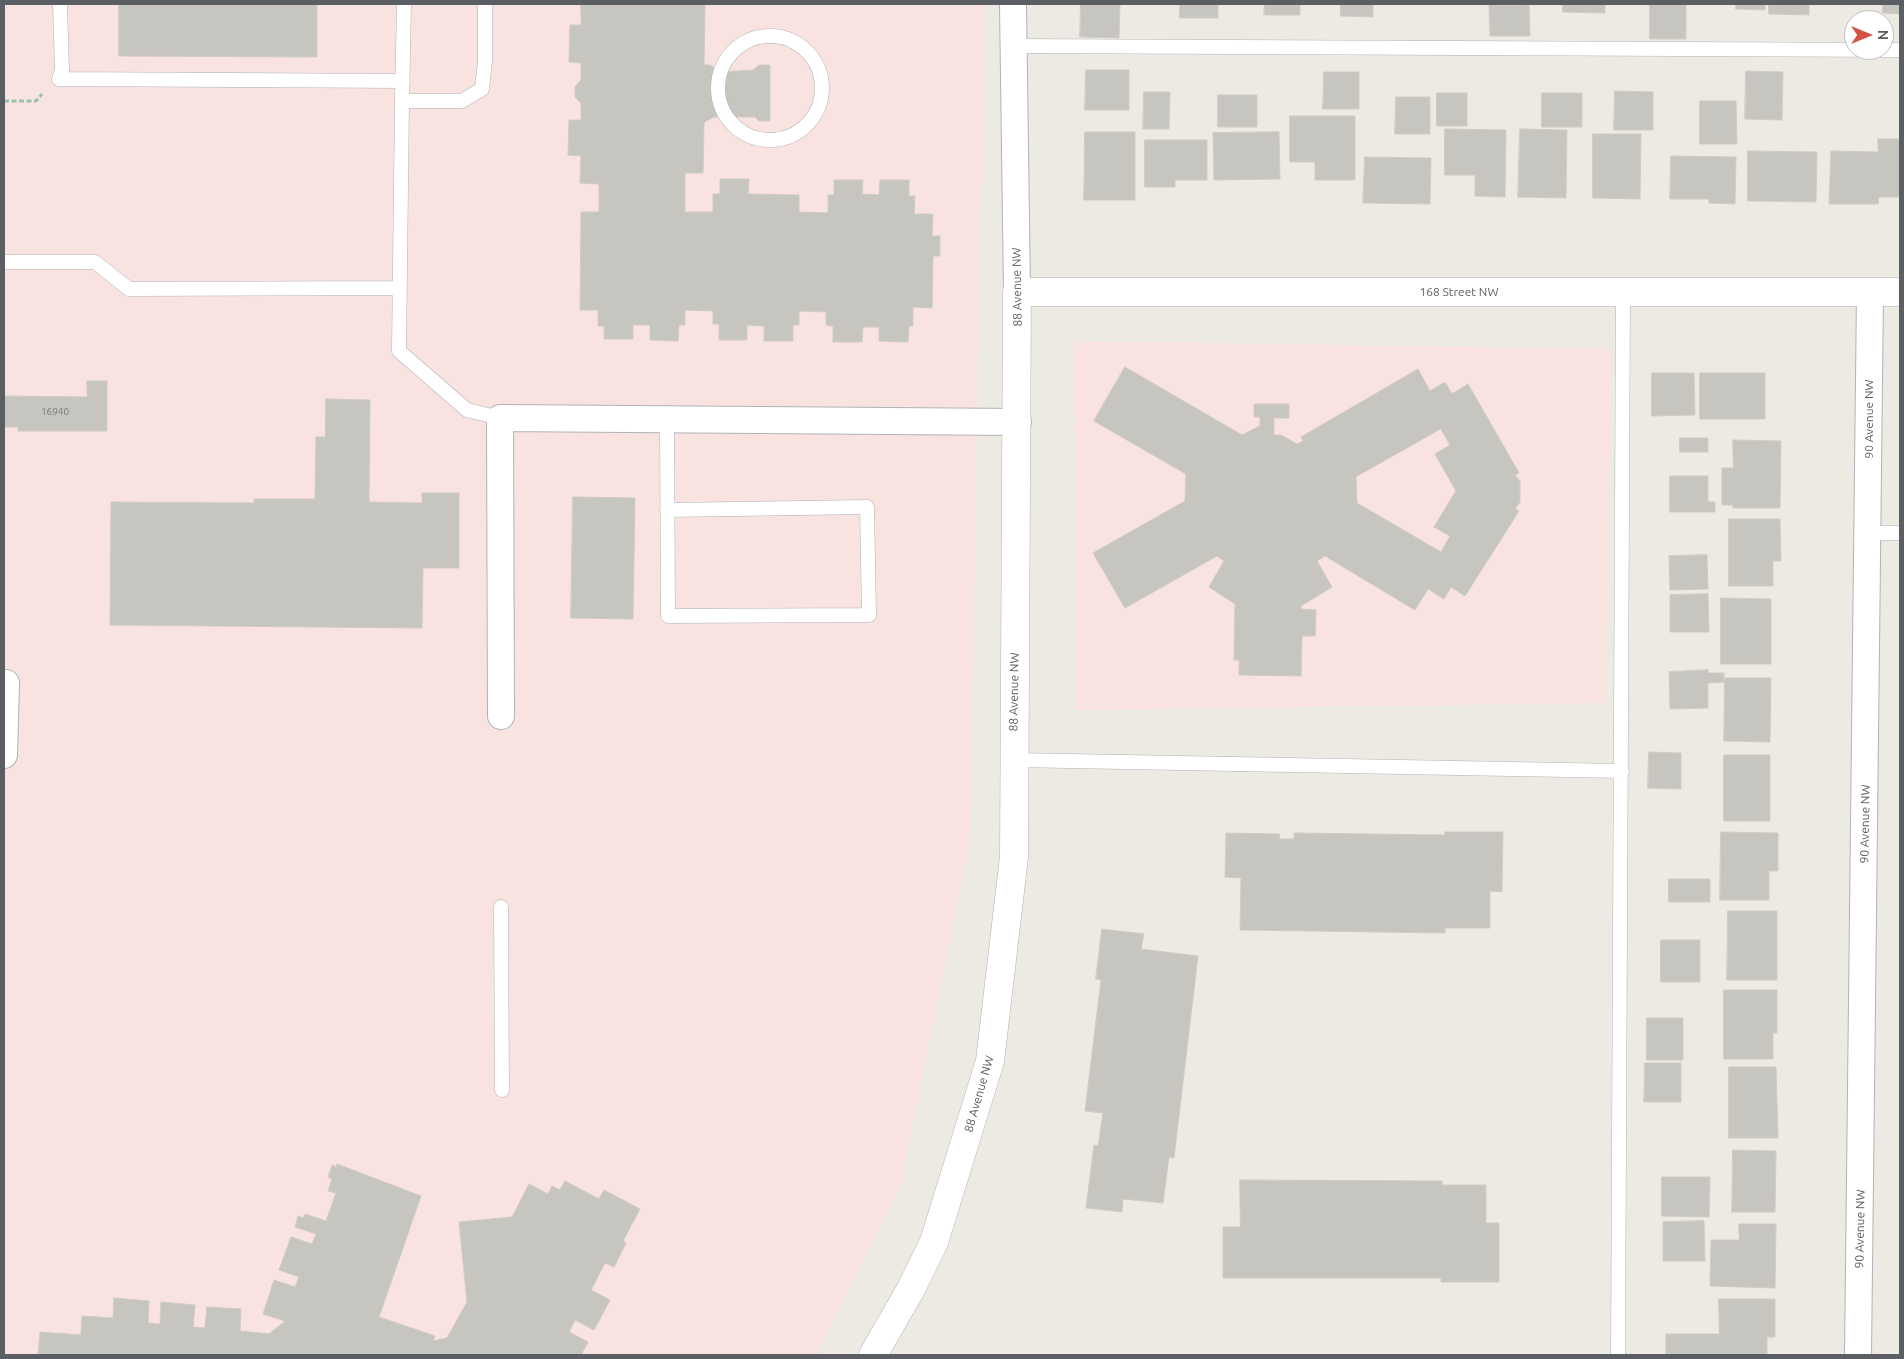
<!DOCTYPE html>
<style>
body{margin:0}
#map{position:relative;width:1904px;height:1359px;overflow:hidden;background:#eceae3;font-family:Ubuntu,sans-serif}
canvas{display:block}
.frame{position:absolute;inset:0;border:5px solid #5b5e62;pointer-events:none}
.north{position:absolute;left:1844px;top:10px;width:50px;height:50px;box-sizing:border-box;background:#fff;border:1px solid #bdbfc0;border-radius:50%;rotate:90deg;font-size:14px;font-weight:700;line-height:20px;text-align:center;color:#5b5e62}
.north::after{content:'';display:block;margin:auto;width:18px;height:22px;background:#d45241;clip-path:polygon(50% 0,100% 100%,50% 72%,0 100%)}
</style>
<div id="map">
<canvas width="1904" height="1359"></canvas>
<div class="frame"></div>
<div class="north">N</div>
</div>
<script>
const context = document.querySelector('canvas').getContext('2d');
context.lineJoin = 'round';
function fill(path, color) {
  context.fillStyle = color;
  context.fill(path, 'evenodd');
}
function strokePath(path, color, width, dash) {
  context.strokeStyle = color;
  context.lineWidth = width;
  context.lineCap = dash ? 'butt' : 'round';
  context.setLineDash(dash || []);
  context.stroke(path);
}
function write(font, color, halo, rows, align = 'center') {
  context.font = font + ' Ubuntu,sans-serif';
  context.lineWidth = 5;
  context.setLineDash([]);
  context.textBaseline = 'middle';
  context.strokeStyle = halo;
  context.fillStyle = color;
  for (const [text, x, y, turn = 0] of rows) {
    context.save();
    context.translate(x, y);
    context.rotate((+turn || 0) * Math.PI / 180);
    context.textAlign = isNaN(turn) ? turn : align;
    if (halo) context.strokeText(text, 0, 0);
    context.fillText(text, 0, 0);
    context.restore();
  }
}
const medical = new Path2D(`
 M4 4H984L970 840 899 1192 815 1355H4Z
 M1074 341 1611 349 1605 703 1075 710Z`);
const building = new Path2D(`
 M119 4H317V57L119 56Z
 M581 4H705L704 65H710L720 72 753 70 759 65H770V121H759L755 117H714L706 121 704 123 703 173H685V212H713V194H720V179H749L748 194 799 195V212L828 213V195H834V180H863L862 194 879 195 880 180H909V196H915L914 214H933L932 236H940V256H933L932 308 913 307V326H909L908 342 879 341V327H863L862 342H833V326L826 325V312L799 311V325H793V341H764V326L747 325V340H719V324H713V311L685 310V325H679L678 341 650 340V325H633V339H604V326H598V310H580L581 212H599V184L580 183 581 156 568 155 569 120H581V103L575 97V87L581 80V63L569 62 570 25H581Z
 M1081 4H1120L1119 38 1080 37Z
 M1180 4H1218V18H1180Z
 M1265 4H1300V15H1264Z
 M1341 4H1373V17L1341 16Z
 M1563 4H1605V13L1563 12Z
 M1650 4H1686V39H1650Z
 M1736 4H1765V10L1736 9Z
 M1769 4H1809V15L1769 14Z
 M1883 4H1900V14L1883 13Z
 M1529 5 1530 36H1490L1489 6Z
 M1086 70H1129V110H1085Z
 M1746 71 1783 72 1782 120 1745 119Z
 M1324 72H1359V109H1323Z
 M1615 91 1653 92V130H1614Z
 M1144 92H1170L1169 129H1143Z
 M1437 93H1467V126H1437Z
 M1542 93H1582V127H1542Z
 M1218 95H1257V127H1218Z
 M1396 97H1430V134H1395Z
 M1700 101H1736L1737 144H1700Z
 M1290 116H1355V180H1315V162H1290Z
 M1445 129 1506 130 1505 197 1475 196V175H1445Z
 M1520 129 1567 130 1566 198 1518 197Z
 M1085 132H1135V200H1084Z
 M1279 132 1280 179 1214 180 1213 133Z
 M1593 134H1641L1640 199 1593 198Z
 M1878 139H1900V197H1879L1878 204H1829L1831 151 1878 152Z
 M1145 140H1207V180H1175V187H1145Z
 M1748 151 1817 152 1816 202 1748 201Z
 M1671 156 1736 157 1735 204 1709 203V199H1670Z
 M1365 157 1431 158 1430 204 1363 203Z
 M1125 367 1242 435 1260 426V417H1254V404H1289V418H1274V435H1281L1297 444 1303 441 1301 437 1418 369 1430 391 1445 382 1452 394 1468 384 1519 473 1515 475 1520 481V502L1515 509 1519 511 1465 596 1451 587 1444 599 1428 589 1415 610 1325 556 1317 561 1332 587 1301 606V609L1316 610 1315 636H1302L1301 676 1239 675V660H1234L1235 604 1209 587 1224 561 1217 556 1125 608 1093 553 1185 501 1186 474 1094 421ZM1441 429 1450 445 1435 454 1456 491 1434 527 1450 536 1441 552 1357 503 1356 477Z
 M1652 373H1694L1695 415 1652 416Z
 M1700 373H1765V419H1700Z
 M87 381H107V431H18V427H4V396L87 397Z
 M326 399 370 400 369 502 422 503V493H459V568H423L422 628 110 625 111 502 254 503V499H315L316 437H325Z
 M1680 438H1708V452H1680Z
 M1733 440 1781 441 1780 508H1733V505H1722V468H1733Z
 M1670 476H1708V502H1715V512H1670Z
 M573 497 635 498 633 619 571 618Z
 M1729 519H1780L1781 561H1773V586H1729Z
 M1707 555 1708 589 1670 590 1669 556Z
 M1708 594 1709 632H1670V595Z
 M1721 598 1771 599V664H1721Z
 M1708 670V673H1724V682L1708 683V708L1670 709 1669 672Z
 M1725 678H1771L1770 742 1724 741Z
 M1649 752 1681 753V789L1648 788Z
 M1724 755H1770V821H1724Z
 M1445 832H1503L1502 892 1490 891V928H1445V933L1240 930 1241 878 1225 877 1226 833 1280 834 1279 839H1294V833L1445 835Z
 M1721 832 1778 833V871H1769V900H1720Z
 M1669 879H1710V902H1669Z
 M1728 911H1777V980H1727Z
 M1102 929 1144 934 1141 949 1198 956 1174 1158 1169 1157 1163 1203 1123 1199 1122 1212 1086 1208 1094 1145 1098 1146 1103 1113 1085 1111 1101 980 1096 979Z
 M1661 940H1700V982H1661Z
 M1724 990H1777V1033H1773V1059H1724Z
 M1647 1018H1683V1060H1647Z
 M1645 1063H1681V1102H1644Z
 M1729 1067H1776L1778 1138H1729Z
 M1733 1150 1776 1151 1775 1212H1732Z
 M337 1164 421 1196 379 1317 435 1336 433 1341 447 1338 467 1302 459 1222 512 1217 529 1184 548 1194 552 1186 560 1190 565 1181 599 1199 604 1190 640 1209 623 1241 626 1243 614 1267 605 1263 591 1290 610 1300 594 1330 575 1320 569 1332 588 1342 581 1355H38L40 1332 81 1335 82 1316 113 1318 114 1298 149 1301 148 1323 160 1324 161 1302 195 1305 193 1327 205 1328 207 1307 241 1309 240 1331 269 1334 285 1321 263 1314 274 1280 295 1287 299 1277 279 1270 291 1237 312 1244 316 1234 295 1227 298 1216 303 1218 305 1214 326 1221 336 1193 328 1191 332 1179 328 1177 332 1165 336 1167Z
 M1662 1177H1710L1709 1217 1662 1216Z
 M1240 1180 1442 1181V1185H1486V1223H1499V1282H1441V1278H1223V1227H1240Z
 M1704 1221 1705 1261H1663V1222Z
 M1739 1224H1776L1775 1288 1710 1286 1711 1240H1739Z
 M1719 1299H1775V1337H1767V1355H1666V1334H1719Z`);
const path = new Path2D(`
 M4 101H36L42 94`);
const lane = new Path2D(`
 M60 4 62 70 59 79 403 81
 M404 4 402 101H462L482 89 485 61V4
 M718 88a52 52 0 1 1 104 0a52 52 0 1 1-104 0Z
 M1013 46 1900 50
 M402 101 399 351 467 410 500 418
 M4 262H95L129 289 400 288
 M667 419 668 616 869 615 867 507 667 510
 M1868 533H1900
 M1013 760 1622 771
 M501 907 502 1090
 M1618 1355 1623 293`);
const street = new Path2D(`
 M1013 4 1017 292
 M501 716 500 418 1018 422
 M4 755 6 683
 M1858 1355 1870 292`);
const secondary = new Path2D(`
 M873 1355 911 1289 934 1242 990 1061 1014 857 1017 292H1900`);
const numberNames = [
 ["16940",55,412]
];
const streetNames = [
 ["88 Avenue NW",1017,287,-91],
 ["168 Street NW",1459,292],
 ["90 Avenue NW",1869,419,-90],
 ["88 Avenue NW",1014,692,-89],
 ["90 Avenue NW",1865,824,-89],
 ["88 Avenue NW",979,1094,-74],
 ["90 Avenue NW",1860,1229,-89]
];
fill(medical, '#f8e3e0');
fill(building, '#c7c5c0');
strokePath(building, '#d0ccc2', 1);
strokePath(lane, '#b0b3b7', 15);
strokePath(street, '#b0b3b7', 28);
strokePath(secondary, '#afb2b6', 29);
strokePath(path, '#9cc1a9', 3, [5, 2.5]);
strokePath(lane, '#fff', 14);
strokePath(street, '#fff', 26);
strokePath(secondary, '#fff', 28);
write('10px', '#76787a', null, numberNames);
write('12px', '#5b5e62', '#fff', streetNames);
</script>
